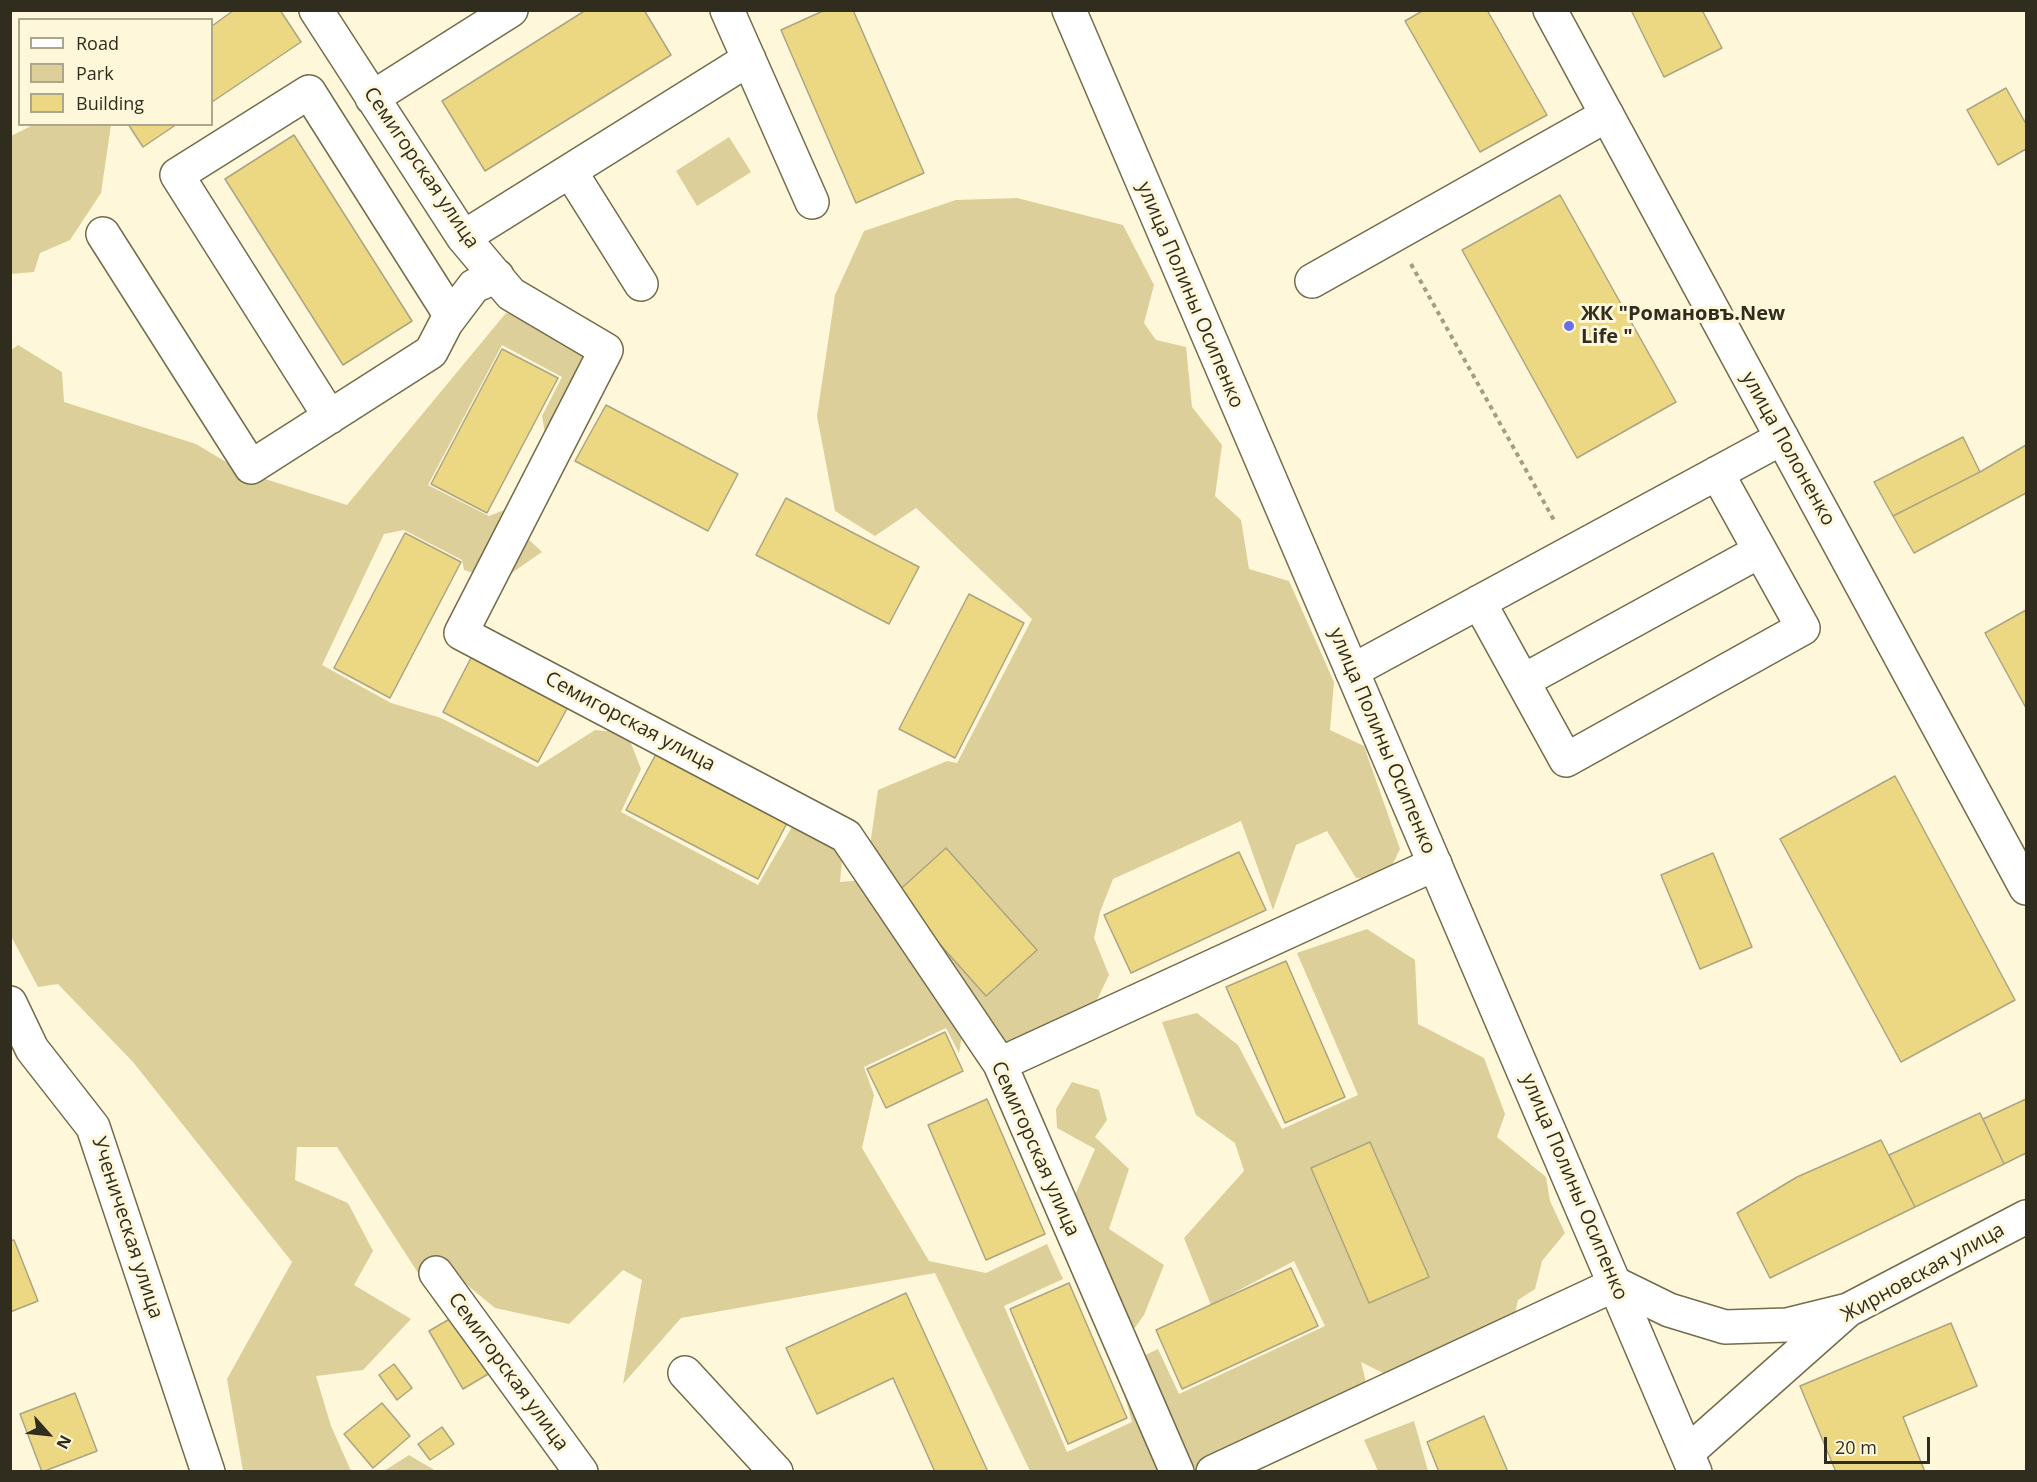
<!DOCTYPE html>
<meta charset="utf-8">
<style>
body{margin:0}
#map{position:relative;width:2037px;height:1482px;overflow:hidden;background:#fef7da;font-family:"Open Sans",sans-serif}
canvas{display:block}
.frame{position:absolute;inset:0;border:12px solid #302d1f;pointer-events:none}
.legend{position:absolute;left:18px;top:18px;width:195px;height:108px;box-sizing:border-box;background:#fef7da;border:2px solid #aca68f;margin:0;padding:8px 10px;list-style:none;font-size:18px;color:#302d1f}
.legend li{display:flex;align-items:center;gap:12px;height:30px}
.legend b{width:30px;border:2px solid #aca68f}
.north{position:absolute;left:18px;top:1404px;width:60px;height:60px;-webkit-text-stroke:4px #fef7da;paint-order:stroke;rotate:117deg;font-size:16px;font-weight:700;line-height:24px;text-align:center;color:#302d1f}
.north::after{content:'';display:block;margin:auto;width:21px;height:27px;background:#302d1f;clip-path:polygon(50% 0,100% 100%,50% 72%,0 100%)}
.scale{position:absolute;left:1824px;top:1437px;width:106px;height:27px;box-sizing:border-box;border:3px solid #302d1f;border-top:0;padding-left:8px;font-size:18px;line-height:21px;white-space:nowrap;color:#302d1f;-webkit-text-stroke:4px #fef7da;paint-order:stroke}
</style>
<div id="map">
<canvas width="2037" height="1482"></canvas>
<div class="frame"></div>
<ul class="legend">
<li><b style="height:8px;background:#fff"></b>Road</li>
<li><b style="height:16px;background:#dccf9a"></b>Park</li>
<li><b style="height:16px;background:#ecd883"></b>Building</li>
</ul>
<div class="north">N</div>
<div class="scale">20 m</div>
</div>
<script>
const context = document.querySelector('canvas').getContext('2d');
context.lineJoin = 'round';
function fill(path, color) {
  context.fillStyle = color;
  context.fill(path, 'evenodd');
}
function strokePath(path, color, width, dash) {
  context.strokeStyle = color;
  context.lineWidth = width;
  context.lineCap = dash ? 'butt' : 'round';
  context.setLineDash(dash || []);
  context.stroke(path);
}
function write(font, color, halo, rows, align = 'center') {
  context.font = font + ' "Open Sans",sans-serif';
  context.lineWidth = 6;
  context.setLineDash([]);
  context.textBaseline = 'middle';
  context.strokeStyle = halo;
  context.fillStyle = color;
  for (const [text, x, y, turn = 0] of rows) {
    context.save();
    context.translate(x, y);
    context.rotate((+turn || 0) * Math.PI / 180);
    context.textAlign = isNaN(turn) ? turn : align;
    if (halo) context.strokeText(text, 0, 0);
    context.fillText(text, 0, 0);
    context.restore();
  }
}
const green = new Path2D(`
 M33 125H111L101 193 70 240 40 253 34 272 11 274V136Z
 M729 137 751 172 697 206 676 171Z
 M1017 198 1123 225 1154 285 1144 323 1156 340 1186 347 1192 407 1222 445 1215 496 1241 520 1249 569 1289 581 1334 682 1330 730 1364 746 1400 849 1386 878H1356L1327 831 1296 845 1273 910 1241 821 1113 879 1100 912 1094 938 1109 975 1088 1018 1003 1048 962 1035 959 1053 946 1028 864 1067 874 1095 862 1148 929 1261 986 1273 1047 1244 1063 1279 1004 1306 1067 1452 1132 1422 1117 1369 1158 1349 1179 1394 1325 1326 1294 1261 1211 1305 1184 1238 1244 1171 1235 1143 1196 1115 1162 1022 1197 1013 1238 1045 1282 1129 1358 1095 1297 953 1367 929 1415 960 1418 1024 1484 1058 1505 1114 1497 1137 1546 1177 1550 1201 1565 1233 1542 1261 1535 1289 1518 1300 1513 1323 1393 1378 1361 1362 1368 1390 1189 1470 1156 1457 1159 1471H1030L935 1273 681 1318 623 1384 642 1280 623 1270 569 1324 495 1308 449 1270 420 1276 337 1147H297L295 1180 348 1203 373 1251 354 1285 411 1319 363 1370 316 1376 331 1426 351 1471H243L227 1379 292 1262 133 1062 58 984 38 987 11 936 10 351 18 345 62 372 64 402 196 444 243 472 347 505 506 313 539 319 595 352 592 411 585 429 545 433 542 416 562 377 502 345 428 485 489 516 522 503 528 539 542 552 500 581 464 570 462 560 404 530 384 534 322 665 391 703 441 718 537 767 595 730 627 733 641 769 621 812 758 885 806 803 846 816 840 882 865 880 878 790 947 761 957 763 1032 619 916 508 875 536 835 511 817 416 835 295 864 231 956 200Z
 M1072 1082 1099 1090 1107 1120 1095 1137 1129 1169 1109 1229 1164 1265 1144 1315 1126 1340 1069 1209 1095 1149 1057 1128 1056 1109Z
 M1414 1421 1428 1471H1378L1364 1440Z
 M409 1455 436 1471H384Z`);
const building = new Path2D(`
 M234 10H280L301 42 212 102V26Z
 M586 10H644L671 55 485 171 442 101Z
 M825 10H853L924 173 856 203 781 30Z
 M1424 10H1487L1547 115 1480 152 1405 21Z
 M1631 10H1702L1722 48 1664 77Z
 M2006 88 2026 124V149L1998 165 1967 110Z
 M128 124H177L143 147Z
 M294 135 412 321 343 365 225 179Z
 M1560 195 1676 402 1577 458 1462 250Z
 M502 349 558 378 487 513 431 484Z
 M606 405 738 474 708 531 575 461Z
 M1963 437 1980 472 1893 516 1874 482Z
 M2026 445V493L1914 553 1893 516 1980 472Z
 M786 498 919 567 889 624 756 555Z
 M405 533 461 562 390 698 334 668Z
 M969 594 1024 623 955 758 899 729Z
 M2026 610V708L1985 633Z
 M473 654 569 705 538 762 443 712Z
 M656 754 787 823 758 879 626 810Z
 M1895 776 2015 1000 1901 1062 1780 839Z
 M946 848 1037 950 986 996 895 894Z
 M1239 852 1266 910 1131 973 1104 915Z
 M1713 853 1752 947 1700 969 1661 875Z
 M1286 961 1345 1097 1285 1123 1226 987Z
 M945 1032 963 1071 886 1108 867 1069Z
 M987 1099 1045 1234 986 1260 928 1125Z
 M2026 1099V1153L2004 1164 1983 1119Z
 M1980 1113 2004 1164 1915 1207 1889 1155Z
 M1881 1140 1915 1207 1770 1278 1737 1213 1797 1177Z
 M1370 1142 1429 1277 1369 1303 1311 1168Z
 M14 1240 38 1301 10 1312V1241Z
 M1291 1268 1318 1326 1182 1389 1156 1330Z
 M1069 1283 1127 1418 1068 1444 1010 1309Z
 M906 1293 988 1472H935L893 1378 817 1414 786 1348Z
 M465 1310 500 1367 463 1389 429 1331Z
 M1951 1323 1977 1386 1903 1417 1925 1472H1836L1800 1386Z
 M394 1364 412 1388 397 1400 379 1375Z
 M75 1393 97 1451 42 1472 20 1414Z
 M382 1403 410 1436 373 1468 344 1434Z
 M1484 1416 1508 1472H1439L1427 1442Z
 M442 1427 454 1444 430 1460 418 1444Z`);
const path = new Path2D(`
 M1411 264 1555 522`);
const minor = new Path2D(`
 M316 10 463 237 511 294 606 350 461 633 846 836 1000 1064 1177 1472
 M727 10 812 202
 M372 98 511 10
 M570 171 641 284
 M103 234 251 467 431 352 446 323 474 286 497 276
 M464 237 749 59
 M1312 281 1607 115
 M330 417 177 175 309 92 451 316
 M1479 602 1566 760 1803 628 1717 473
 M1352 671 1782 438
 M1523 681 1760 551
 M10 1003 32 1049 93 1127 208 1472
 M1000 1064 1435 864
 M436 1273 581 1472
 M685 1373 776 1472
 M1688 1452 1848 1310 2026 1217
 M1213 1472 1616 1284 1669 1310 1725 1327 1787 1325 1848 1310`);
const major = new Path2D(`
 M1069 10 1695 1472
 M1550 10 2026 888`);
const markers = [
 [1569,326,6,"#6770e9"]
];
const streetNames = [
 ["Семигорская улица",421,168,56],
 ["улица Полины Осипенко",1190,295,67],
 ["улица Полоненко",1788,449,61],
 ["Семигорская улица",630,722,28],
 ["улица Полины Осипенко",1382,741,67],
 ["Семигорская улица",1035,1149,66],
 ["улица Полины Осипенко",1574,1187,67],
 ["Ученическая улица",127,1228,72],
 ["Жирновская улица",1923,1273,-29],
 ["Семигорская улица",508,1372,54]
];
const poiNames = [
 ["ЖК \"Романовъ.New",1581,314],
 ["Life \"",1581,337]
];
fill(green, '#dccf9a');
fill(building, '#ecd883');
strokePath(building, '#aca482', 1.5);
strokePath(minor, '#736c4b', 36);
strokePath(major, '#736c4b', 36);
strokePath(path, '#a29d87', 4, [4.5, 4.5]);
strokePath(minor, '#fff', 33);
strokePath(major, '#fff', 33);
for (const [x, y, r, color] of markers) {
  const dot = new Path2D();
  dot.arc(x, y, r, 0, 2 * Math.PI);
  context.fillStyle = color;
  context.fill(dot);
  strokePath(dot, '#fef7da', 2);
}
write('20px', '#302d1f', '#fef7da', streetNames);
write('bold 20px', '#302d1f', '#fef7da', poiNames, 'left');
</script>
